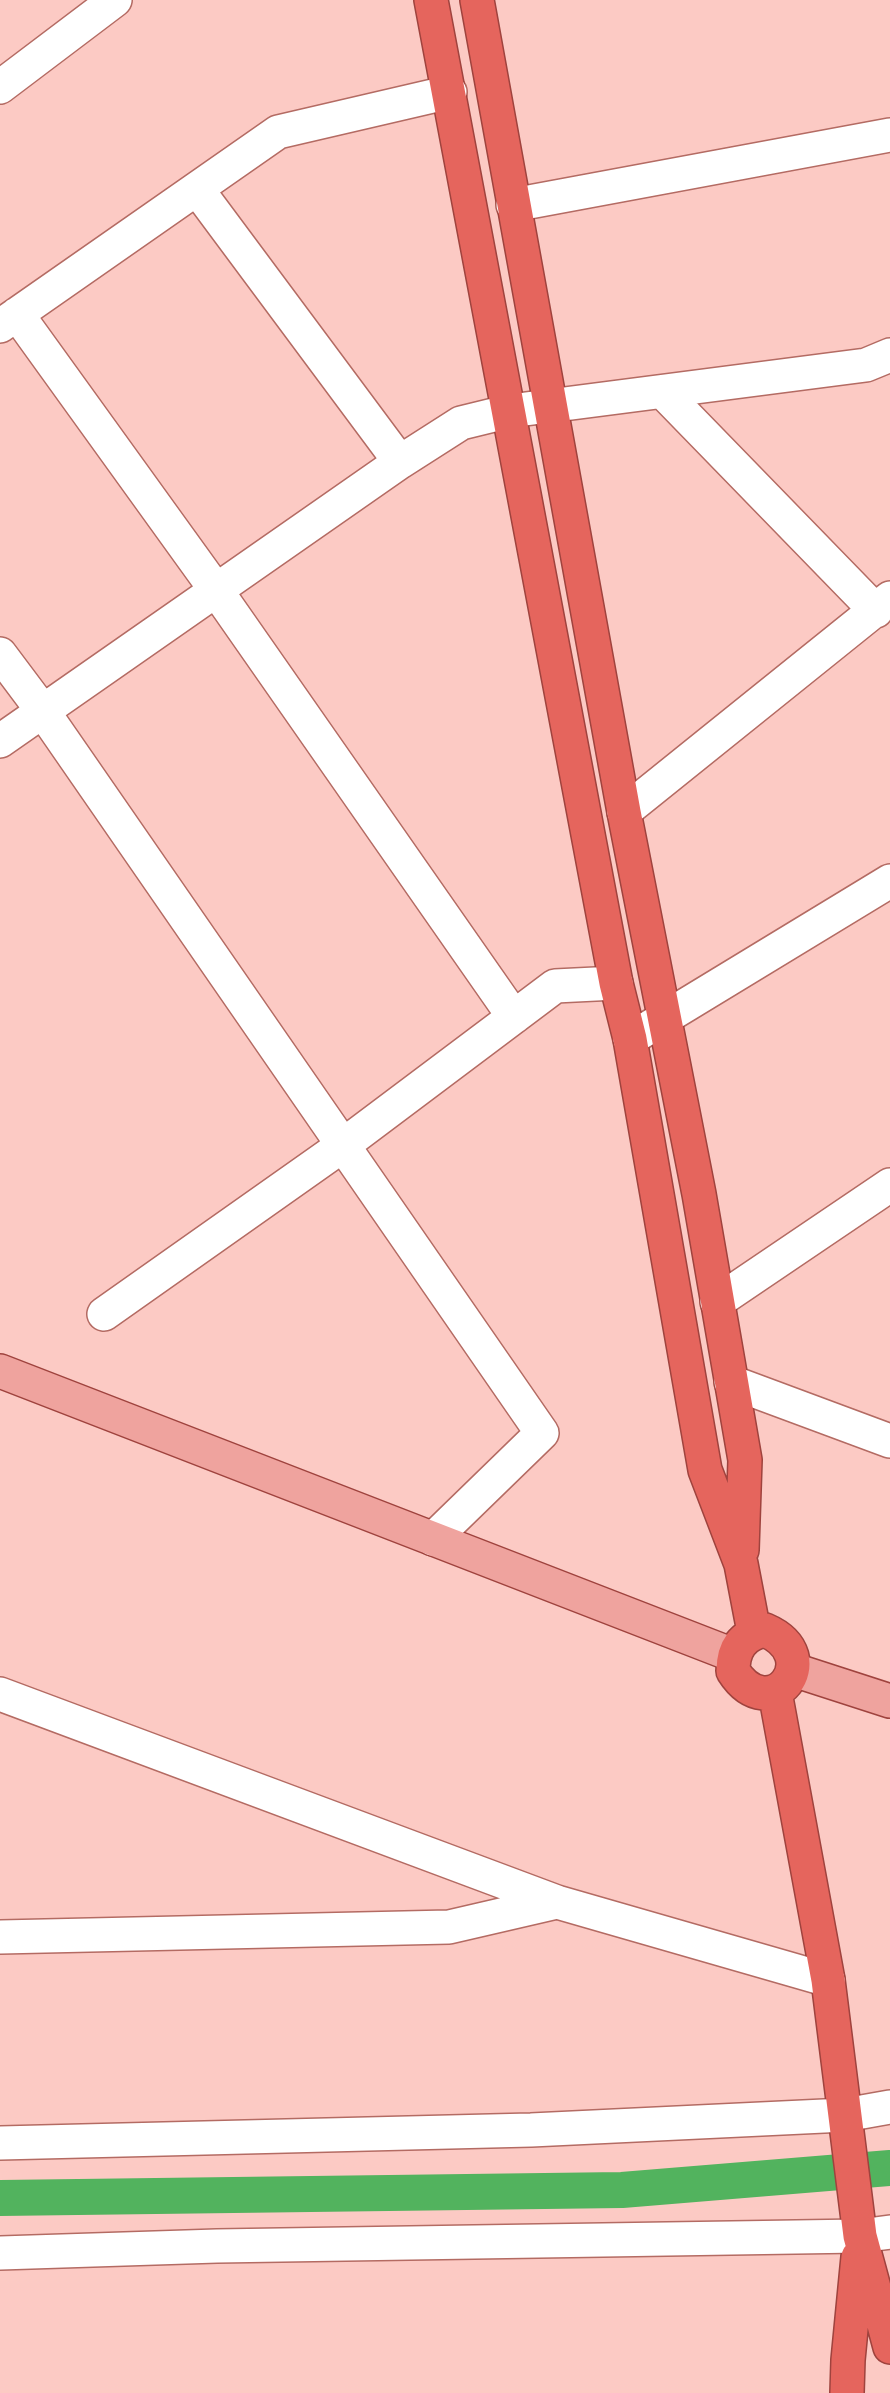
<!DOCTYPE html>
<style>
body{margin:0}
canvas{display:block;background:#fccac4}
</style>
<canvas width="890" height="2393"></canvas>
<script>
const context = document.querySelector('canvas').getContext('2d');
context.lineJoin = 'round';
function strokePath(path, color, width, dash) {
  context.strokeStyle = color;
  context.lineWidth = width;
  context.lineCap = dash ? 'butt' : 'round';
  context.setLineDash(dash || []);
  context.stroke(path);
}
const canal = new Path2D(`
 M0 2198 622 2190 890 2168`);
const street = new Path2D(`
 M0 87 115 0
 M197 189 400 462
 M513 205 890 135
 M17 314 216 590 514 1017
 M0 326 278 132 450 92
 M663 392 876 611
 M0 654 42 710 542 1433 433 1539
 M0 741 400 462 461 423 510 411 866 365 890 355
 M624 812 890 598
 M630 1039 890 881
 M717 1302 890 1185
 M104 1314 342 1146 555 986 616 983
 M731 1382 890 1441
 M0 1694 557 1902 828 1980
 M0 1937 449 1927 557 1902
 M0 2143 531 2130 845 2115 890 2107
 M0 2253 217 2246 860 2236 890 2232`);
const primary = new Path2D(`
 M0 1371 733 1655
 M794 1670 890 1701`);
const highway = new Path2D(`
 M431 0 590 845 616 983 630 1039 705 1470 741 1564 754 1632
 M477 0 624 812 699 1194 745 1460 742 1550
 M765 1630C828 1657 770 1729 733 1671 733 1649 742 1635 765 1630Z
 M775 1692 828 1980 860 2236 890 2347
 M847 2393 848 2360 858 2257`);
strokePath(canal, '#52b35e', 36);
strokePath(street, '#b46b63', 36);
strokePath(primary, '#9f433e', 36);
strokePath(highway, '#9f433e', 36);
strokePath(street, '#fff', 33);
strokePath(primary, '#efa39e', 33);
strokePath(highway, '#e5655d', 33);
</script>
